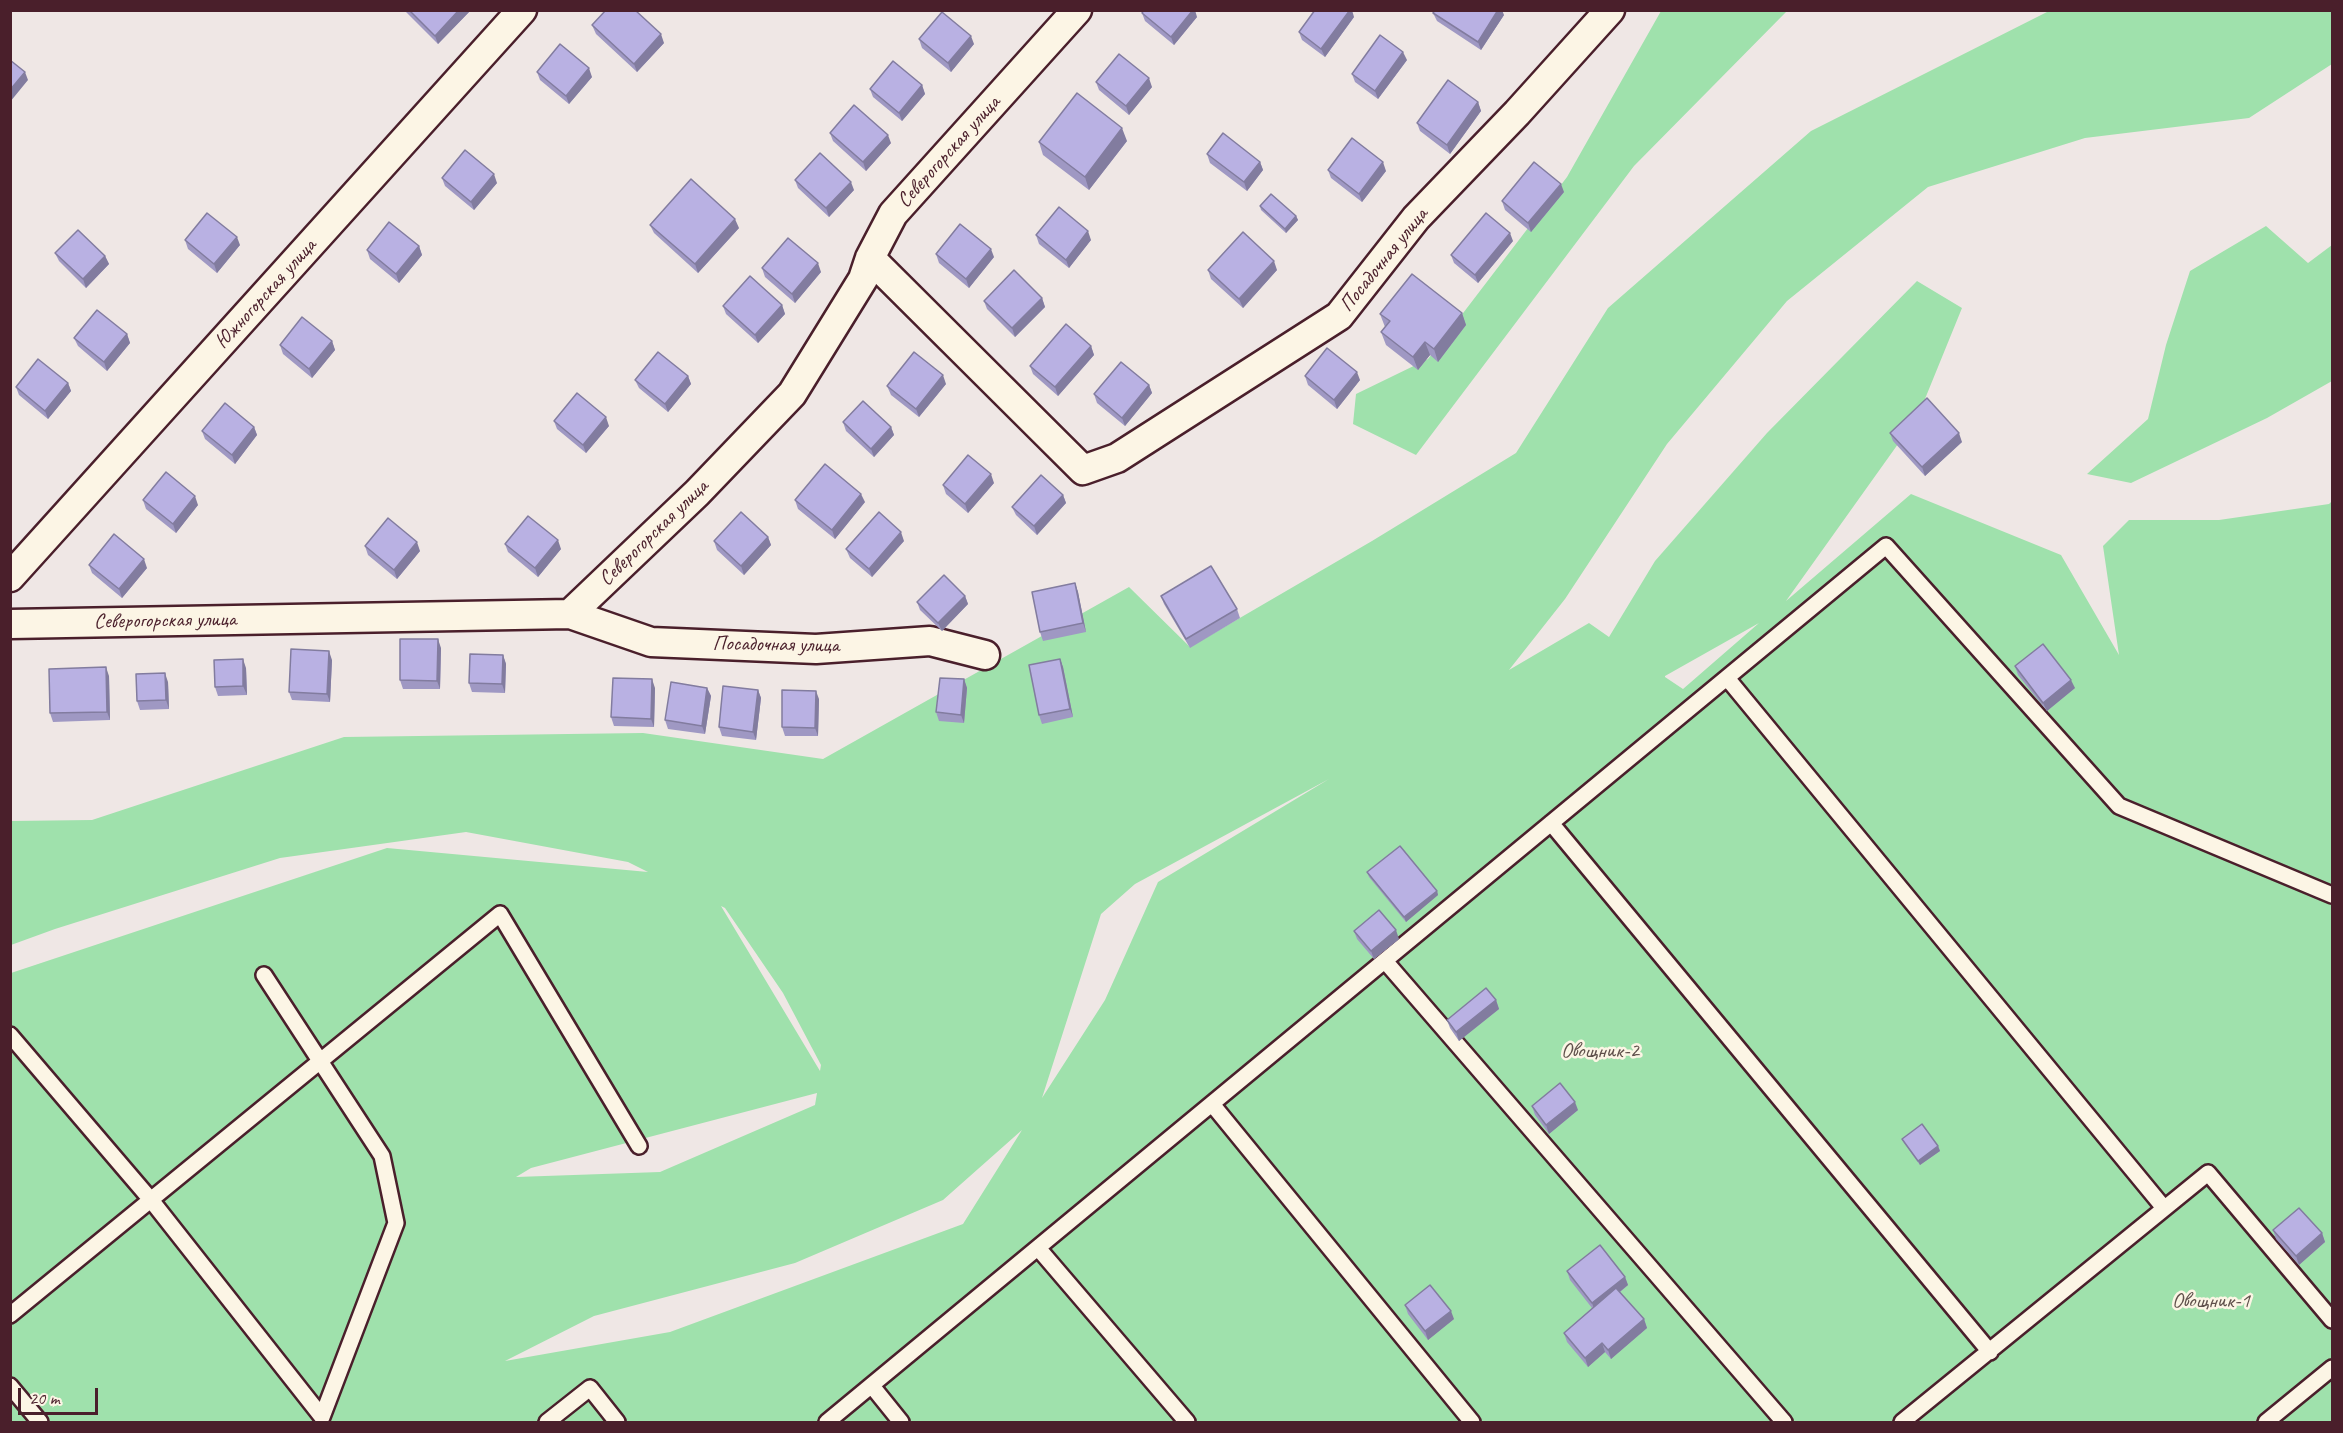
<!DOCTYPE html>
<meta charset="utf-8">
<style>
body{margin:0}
#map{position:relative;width:2343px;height:1433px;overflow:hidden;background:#efe7e5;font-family:Caveat,sans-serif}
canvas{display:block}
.frame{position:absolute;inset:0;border:12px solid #4a1f2b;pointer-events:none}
.scale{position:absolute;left:18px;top:1388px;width:80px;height:27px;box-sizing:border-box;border:3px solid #4a1f2b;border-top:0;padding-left:8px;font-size:18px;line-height:21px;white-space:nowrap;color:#4a1f2b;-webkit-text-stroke:4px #fcf5e5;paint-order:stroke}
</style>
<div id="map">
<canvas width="2343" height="1433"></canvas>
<div class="frame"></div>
<div class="scale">20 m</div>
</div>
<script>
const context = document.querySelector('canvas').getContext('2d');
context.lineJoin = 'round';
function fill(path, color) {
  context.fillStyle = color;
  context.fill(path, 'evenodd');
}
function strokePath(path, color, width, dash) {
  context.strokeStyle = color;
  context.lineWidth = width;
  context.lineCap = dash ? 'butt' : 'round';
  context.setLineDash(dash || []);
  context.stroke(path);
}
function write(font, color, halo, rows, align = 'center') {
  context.font = font + ' Caveat,sans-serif';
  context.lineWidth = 5;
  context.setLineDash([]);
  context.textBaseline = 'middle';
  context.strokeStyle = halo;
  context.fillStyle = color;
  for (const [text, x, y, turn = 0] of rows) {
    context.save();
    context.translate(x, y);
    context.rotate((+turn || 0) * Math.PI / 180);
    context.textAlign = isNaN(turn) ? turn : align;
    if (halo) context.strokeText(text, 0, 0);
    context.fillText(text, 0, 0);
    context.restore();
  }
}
const green = new Path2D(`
 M1661 11H1787L1634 166 1416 455 1353 424 1356 394 1428 359 1567 177Z
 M2049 11H2332V64L2249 118 2085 138 1928 187 1787 301 1667 444 1565 599 1509 670 1589 623 1609 637 1655 561 1767 433 1917 281 1962 308 1918 416 1786 601 1911 494 2061 555 2119 655 2103 546 2129 520H2219L2329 504 2332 501V1422H11V973L387 848 648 872 628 862 466 832 280 858 55 929 11 945V821L92 820 344 737 643 733 823 759 1129 587 1190 647 1372 541 1516 453 1608 308 1811 131ZM1759 623 1683 689 1665 677V676ZM1329 779 1158 882 1105 1000 1042 1098 1101 914 1135 884ZM721 906 725 908 783 993 821 1065 820 1071ZM817 1093 815 1105 660 1172 516 1177 531 1168ZM1022 1130 963 1224 670 1332 505 1361 594 1316 795 1263 943 1200Z
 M2266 226 2308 263 2332 245V381L2267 418 2131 483 2087 474 2148 419 2166 345 2190 271Z`);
const lane = new Path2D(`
 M1727 678 2164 1208
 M1551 823 1990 1352
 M1385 961 1784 1422
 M264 975 382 1156 396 1223 322 1417
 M10 1035 151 1200 322 1417
 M1212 1104 1472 1422
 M1038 1248 1187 1422
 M10 1315 500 914 639 1146
 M10 1386 40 1422
 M872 1386 901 1422
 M547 1422 590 1388 617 1422
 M827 1422 1886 546 2119 806 2332 895
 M1902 1422 2208 1173 2332 1320
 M2266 1422 2332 1368`);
const street = new Path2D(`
 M870 258 1083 470 1117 458 1339 316 1416 218 1517 113 1610 10
 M10 577 522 10
 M570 614 697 493 792 394 863 279 870 258 893 214 1077 10
 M10 624 570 614 651 642 816 649 930 641 985 655`);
const wall = new Path2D(`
 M404 10H471L438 44Z
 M1142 13 1197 17 1174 45 1145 21Z
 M1433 13 1504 15 1481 50 1437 21Z
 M1354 17 1325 57 1302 40 1299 32Z
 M592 25 664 43 637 72 596 34Z
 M919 39 974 44 951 72 922 48Z
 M1407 60 1378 99 1355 82 1352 74Z
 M537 72 592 77 569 104 540 80Z
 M1096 82 1152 87 1129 115 1099 90Z
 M922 85 925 94 902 121 873 97 870 89Z
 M1478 102 1481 111 1450 154 1420 131 1417 123Z
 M830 133 891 143 866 171 833 141Z
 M1127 141 1089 190 1043 155 1039 142Z
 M1207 154 1260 162 1263 170 1247 191 1210 163Z
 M1328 170 1386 171 1362 202 1331 178Z
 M442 178 497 183 474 210 445 186Z
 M795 180 854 190 829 217 798 188Z
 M1564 192 1531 232 1505 210 1502 201Z
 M1260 206 1296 216 1298 220 1286 233 1261 210Z
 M650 225 739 228 698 273 654 233Z
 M1036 235 1091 240 1069 268 1039 244Z
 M185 240 240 245 217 273 188 249Z
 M1513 241 1478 283 1454 263 1451 255Z
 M419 246 422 255 399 283 370 259 367 250Z
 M55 253 105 256 109 264 86 288 59 261Z
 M936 254 994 257 969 288 939 263Z
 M762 268 821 272 795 303 765 277Z
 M1208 270H1277L1243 308 1211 279Z
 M1042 298 1045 307 1015 337 987 309 984 301Z
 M782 305 785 314 758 343 726 314 723 306Z
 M1462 313 1466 325 1438 362 1430 355 1418 370 1386 345 1381 332 1385 327 1380 314Z
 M127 334 130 343 107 371 78 346 74 338Z
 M332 341 335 350 312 378 283 354 280 345Z
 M1091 346 1094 355 1058 396 1033 374 1030 366Z
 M688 376 691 384 668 412 639 388 635 380Z
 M1305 376 1360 380 1337 409 1308 385Z
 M68 383 71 391 48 419 19 395 16 387Z
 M946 384 919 417 891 395 887 386Z
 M1149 385 1152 393 1125 426 1097 403 1094 394Z
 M554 421 609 426 586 453 557 429Z
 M843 422 891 427 894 435 874 457 846 431Z
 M254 427 257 435 235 464 205 439 202 431Z
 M1890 433 1962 442 1925 476 1893 441Z
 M994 483 968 513 946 494 943 485Z
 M1063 495 1066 503 1037 535 1016 515 1012 507Z
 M143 500 198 505 176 533 146 509Z
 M795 500 865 502 835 539 798 509Z
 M768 537 771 545 744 575 717 550 714 541Z
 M904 541 872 577 850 558 846 549Z
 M505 544 561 549 538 577 508 552Z
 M365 546 420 551 397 579 368 555Z
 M89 565 147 568 122 598 92 573Z
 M1075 583 1078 592 1086 632 1043 641 1040 632Z
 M965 596 968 604 942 631 920 610 917 602Z
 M1161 596 1237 609 1240 618 1190 648 1164 604Z
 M441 648 440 689H403L400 680Z
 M503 655 506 664 505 693 472 692 469 683Z
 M1060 659 1063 667 1073 717 1042 724 1039 715Z
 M332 660 330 702 292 700 289 692Z
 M2015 666 2075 688 2047 711 2018 675Z
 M246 668 247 695 218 696 215 687Z
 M109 676 110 720 53 722 50 713Z
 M964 679 967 688 964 723 939 721 936 712Z
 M168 682 169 709 140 710 137 701Z
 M655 688 654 727 614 726 611 717Z
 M707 688 711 696 705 734 668 729 665 720Z
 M758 690 761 698 756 740 722 736 719 727Z
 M819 699 818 736H785L782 727Z
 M1367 872 1437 891 1438 895 1406 922 1369 877Z
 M1354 931 1399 939 1374 959 1357 939Z
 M1496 1000 1499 1009 1459 1041 1450 1028 1447 1020Z
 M1532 1106 1578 1110 1549 1134 1535 1115Z
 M1902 1139 1938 1146 1940 1151 1920 1165 1904 1143Z
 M2273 1230 2322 1233 2325 1242 2299 1265 2276 1239Z
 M1567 1271 1625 1277 1628 1285 1620 1292 1644 1319 1647 1328 1611 1359 1605 1352 1588 1367 1567 1342 1564 1333 1592 1308 1570 1280Z
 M1405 1305 1454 1319 1428 1340 1408 1314Z`);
const shadedWall = new Path2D(`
 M459 10H471L438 44 435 36Z
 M1193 10H1195L1197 17 1174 45 1171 37Z
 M1350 10H1352L1354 17 1325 57 1321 49Z
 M1498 10H1502L1504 15 1481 50 1478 42Z
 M661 34 664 43 637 72 634 64Z
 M971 36 974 44 951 72 948 63Z
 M1403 52 1407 60 1378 99 1375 91Z
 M589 68 592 77 569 104 566 96Z
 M25 72 28 80 10 102V90Z
 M1149 78 1152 87 1129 115 1126 106Z
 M922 85 925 94 902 121 899 113Z
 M1478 102 1481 111 1450 154 1447 145Z
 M1122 128 1127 141 1089 190 1085 177Z
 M888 135 891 143 866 171 863 162Z
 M1260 162 1263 170 1247 191 1244 182Z
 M1383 162 1386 171 1362 202 1359 194Z
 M494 174 497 183 474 210 471 202Z
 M851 182 854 190 829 217 826 208Z
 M1561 184 1564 192 1531 232 1528 223Z
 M1296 216 1298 220 1286 233 1285 229Z
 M735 219 739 228 698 273 695 264Z
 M1088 231 1091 240 1069 268 1066 260Z
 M1510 233 1513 241 1478 283 1475 275Z
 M237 237 240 245 217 273 214 264Z
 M419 246 422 255 399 283 396 274Z
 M991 249 994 257 969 288 966 279Z
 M105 256 109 264 86 288 83 279Z
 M1274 261 1277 270 1243 308 1239 299Z
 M818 263 821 272 795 303 792 294Z
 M1042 298 1045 307 1015 337 1012 328Z
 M782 305 785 314 758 343 755 335Z
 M1462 313 1466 325 1438 362 1434 349Z
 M127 334 130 343 107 371 104 362Z
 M332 341 335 350 312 378 309 369Z
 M1425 342 1430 355 1418 370 1413 357Z
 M1091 346 1094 355 1058 396 1055 387Z
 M1357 372 1360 380 1337 409 1334 400Z
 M943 375 946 384 919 417 916 409Z
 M688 376 691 384 668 412 665 404Z
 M68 383 71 391 48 419 45 411Z
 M1149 385 1152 393 1125 426 1122 418Z
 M606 417 609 426 586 453 583 445Z
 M254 427 257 435 235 464 232 455Z
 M891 427 894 435 874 457 871 449Z
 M1959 433 1962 442 1925 476 1922 467Z
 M991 474 994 483 968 513 965 504Z
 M861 494 865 502 835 539 832 530Z
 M1063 495 1066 503 1037 535 1034 526Z
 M195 496 198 505 176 533 173 524Z
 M901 532 904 541 872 577 869 569Z
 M768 537 771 545 744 575 741 566Z
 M558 540 561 549 538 577 535 568Z
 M417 542 420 551 397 579 394 570Z
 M144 559 147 568 122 598 119 589Z
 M1075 583 1078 592 1086 632 1083 623Z
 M965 596 968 604 942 631 938 623Z
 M438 639 441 648 440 689 437 681Z
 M329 651 332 660 330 702 327 694Z
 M503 655 506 664 505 693 502 684Z
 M243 659 246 668 247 695 243 686Z
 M1060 659 1063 667 1073 717 1070 709Z
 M106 667 109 676 110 720 107 712Z
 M165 673 168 682 169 709 166 700Z
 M652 679 655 688 654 727 651 719Z
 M964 679 967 688 964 723 961 715Z
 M2071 680 2075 688 2047 711 2043 703Z
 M707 688 711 696 705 734 702 726Z
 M758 690 761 698 756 740 753 732Z
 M816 691 819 699 818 736 815 728Z
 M1437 891 1438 895 1406 922 1404 917Z
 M1396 930 1399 939 1374 959 1371 951Z
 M1496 1000 1499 1009 1459 1041 1456 1032Z
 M1575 1102 1578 1110 1549 1134 1546 1125Z
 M1938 1146 1940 1151 1920 1165 1918 1161Z
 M2322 1233 2325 1242 2299 1265 2296 1256Z
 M1625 1277 1628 1285 1595 1312 1592 1303Z
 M1451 1311 1454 1319 1428 1340 1425 1331Z
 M1644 1319 1647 1328 1611 1359 1608 1350Z
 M1602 1343 1605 1352 1588 1367 1585 1358Z`);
const building = new Path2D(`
 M409 10H459L435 36Z
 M606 10H635L661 34 634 64 592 25Z
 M1144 10H1193L1171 37 1142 13Z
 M1315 10H1350L1321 49 1299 32Z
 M1435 10H1498L1478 42 1433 13Z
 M942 12 971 36 948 63 919 39Z
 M1380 35 1403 52 1375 91 1352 74Z
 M560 44 589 68 566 96 537 72Z
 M1119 54 1149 78 1126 106 1096 82Z
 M10 60 25 72 10 90Z
 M893 61 922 85 899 113 870 89Z
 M1448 80 1478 102 1447 145 1417 123Z
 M1077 93 1122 128 1085 177 1039 142Z
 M854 105 888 135 863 162 830 133Z
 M1223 133 1260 162 1244 182 1207 154Z
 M1352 138 1383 162 1359 194 1328 170Z
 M465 150 494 174 471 202 442 178Z
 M820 153 851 182 826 208 795 180Z
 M1534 162 1561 184 1528 223 1502 201Z
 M691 179 735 219 695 264 650 225Z
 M1271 194 1296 216 1285 229 1260 206Z
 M1059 207 1088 231 1066 260 1036 235Z
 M207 213 237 237 214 264 185 240Z
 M1486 213 1510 233 1475 275 1451 255Z
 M389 222 419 246 396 274 367 250Z
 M960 224 991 249 966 279 936 254Z
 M78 230 105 256 83 279 55 253Z
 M1243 232 1274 261 1239 299 1208 270Z
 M788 238 818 263 792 294 762 268Z
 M1014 270 1042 298 1012 328 984 301Z
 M1412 274 1462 313 1434 349 1425 342 1413 357 1381 332 1390 321 1380 314Z
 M750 276 782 305 755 335 723 306Z
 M97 310 127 334 104 362 74 338Z
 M302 317 332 341 309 369 280 345Z
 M1066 324 1091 346 1055 387 1030 366Z
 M1327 348 1357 372 1334 400 1305 376Z
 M658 352 688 376 665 404 635 380Z
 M914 352 943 375 916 409 887 386Z
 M38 359 68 383 45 411 16 387Z
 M1121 362 1149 385 1122 418 1094 394Z
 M577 393 606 417 583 445 554 421Z
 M1927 398 1959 433 1922 467 1890 433Z
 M863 401 891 427 871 449 843 422Z
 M225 403 254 427 232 455 202 431Z
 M968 455 991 474 965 504 943 485Z
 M825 464 861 494 832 530 795 500Z
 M166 472 195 496 173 524 143 500Z
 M1041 475 1063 495 1034 526 1012 507Z
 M741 512 768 537 741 566 714 541Z
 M879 512 901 532 869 569 846 549Z
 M528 516 558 540 535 568 505 544Z
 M388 518 417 542 394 570 365 546Z
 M114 534 144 559 119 589 89 565Z
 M1211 566 1237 609 1186 639 1161 596Z
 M944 575 965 596 938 623 917 602Z
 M1075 583 1083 623 1040 632 1032 592Z
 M400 639H438L437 681 400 680Z
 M2043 644 2071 680 2043 703 2015 666Z
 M291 649 329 651 327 694 289 692Z
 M470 654 503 655 502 684 469 683Z
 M243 659V686L215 687 214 660Z
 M1060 659 1070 709 1039 715 1029 665Z
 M106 667 107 712 50 713 49 669Z
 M165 673 166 700 137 701 136 674Z
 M613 678 652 679 651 719 611 717Z
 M940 678 964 679 961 715 936 712Z
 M671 682 707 688 702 726 665 720Z
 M723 686 758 690 753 732 719 727Z
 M782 690 816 691 815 728 782 727Z
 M1400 846 1437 891 1404 917 1367 872Z
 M1379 910 1396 930 1371 951 1354 931Z
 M1486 988 1496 1000 1456 1032 1447 1020Z
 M1560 1083 1575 1102 1546 1125 1532 1106Z
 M1922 1124 1938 1146 1918 1161 1902 1139Z
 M2299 1208 2322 1233 2296 1256 2273 1230Z
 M1600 1245 1625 1277 1592 1303 1567 1271Z
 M1430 1285 1451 1311 1425 1331 1405 1305Z
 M1616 1288 1644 1319 1608 1350 1602 1343 1585 1358 1564 1333Z`);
const streetNames = [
 ["Северогорская улица",949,152,-48],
 ["Посадочная улица",1384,260,-51],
 ["Южногорская улица",266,294,-48],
 ["Северогорская улица",654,533,-44],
 ["Северогорская улица",165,621,-1],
 ["Посадочная улица",776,645,1]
];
const parkNames = [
 ["Овощник-2",1600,1051],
 ["Овощник-1",2211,1301]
];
fill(green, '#9fe1ac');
strokePath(lane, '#4a1f2b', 20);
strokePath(street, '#4a1f2b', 33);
strokePath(lane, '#fcf5e5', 15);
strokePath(street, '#fcf5e5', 28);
fill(wall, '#9f98c3');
fill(shadedWall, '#827c9f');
fill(building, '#b9b1e3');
strokePath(building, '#827c9f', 1.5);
write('21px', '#4a1f2b', '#fcf5e5', streetNames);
write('21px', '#5f504b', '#fcf5e5', parkNames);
</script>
